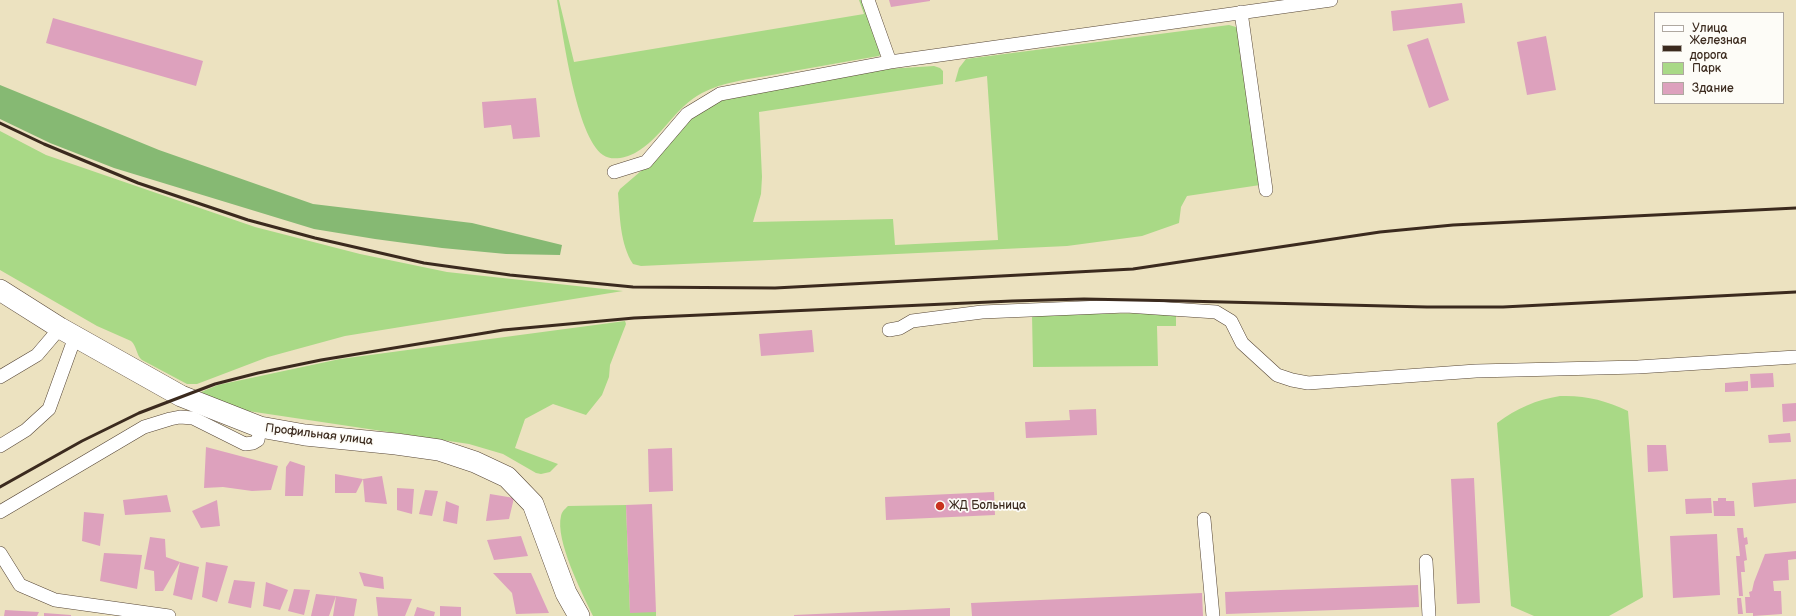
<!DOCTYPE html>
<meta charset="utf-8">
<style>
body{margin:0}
#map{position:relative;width:1796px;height:616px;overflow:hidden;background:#ece2c0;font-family:"Balsamiq Sans",sans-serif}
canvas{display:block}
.legend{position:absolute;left:1654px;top:12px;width:130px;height:92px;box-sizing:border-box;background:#fdfcf7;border:1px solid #afa8a0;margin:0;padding:5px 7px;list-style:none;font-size:12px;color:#3b2a1e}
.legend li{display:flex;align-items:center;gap:8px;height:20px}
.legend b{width:20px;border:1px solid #afa8a0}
</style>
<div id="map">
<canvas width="1796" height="616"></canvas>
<ul class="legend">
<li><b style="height:5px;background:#fff"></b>Улица</li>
<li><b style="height:5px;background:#3b2a1e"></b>Железная дорога</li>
<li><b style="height:11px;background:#a9d986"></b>Парк</li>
<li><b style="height:11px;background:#dda1bd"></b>Здание</li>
</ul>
</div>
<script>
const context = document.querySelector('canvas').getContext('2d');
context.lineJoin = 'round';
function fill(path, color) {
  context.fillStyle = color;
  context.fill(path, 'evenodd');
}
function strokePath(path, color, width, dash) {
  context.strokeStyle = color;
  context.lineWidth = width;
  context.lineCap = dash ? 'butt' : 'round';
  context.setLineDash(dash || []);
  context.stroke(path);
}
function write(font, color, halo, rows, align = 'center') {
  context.font = font + ' "Balsamiq Sans",sans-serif';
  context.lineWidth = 3.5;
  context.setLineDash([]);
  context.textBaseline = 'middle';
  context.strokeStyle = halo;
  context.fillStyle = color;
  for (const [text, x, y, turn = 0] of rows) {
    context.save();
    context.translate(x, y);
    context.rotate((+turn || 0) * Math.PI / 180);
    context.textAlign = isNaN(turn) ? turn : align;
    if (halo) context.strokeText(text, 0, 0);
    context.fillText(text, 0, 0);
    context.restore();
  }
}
const green = new Path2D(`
 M557 0H559L574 62 864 14 859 0H864L881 54 879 56C844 62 808 68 772 75 749 79 723 82 702 93 674 108 662 138 635 153 626 158 611 161 603 155 576 136 563 34 557 0Z
 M1229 25 1236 27 1240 33 1260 185 1187 196 1181 207 1179 223 1142 236 1067 246 641 266 633 264C620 244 620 217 618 193L620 189 648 165 685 119 713 101 887 69 934 66 940 68 943 71V84L759 112 762 177 761 194 753 222 893 219 895 245 998 240 987 76 955 82 959 68 966 59Z
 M0 131 46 155 255 227 360 254 447 272 623 291 345 336 268 357 197 384H187L142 360C136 355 137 346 131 341L97 326 0 270Z
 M1176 313V326H1157L1158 366 1033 367 1032 314Z
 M625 321 626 324 610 365 609 377 602 395 586 415 553 404 525 419 515 448 558 464 550 472 541 474 536 473 503 454 469 444 248 411 220 402 201 392 218 385 232 382 340 359Z
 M1560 396C1585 395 1605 400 1628 411L1643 597 1609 616H1534L1511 606 1497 423C1517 408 1536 400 1560 396Z
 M626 505 630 612H656V616H593C582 593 555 540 561 516 562 511 565 509 568 506Z`);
const forest = new Path2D(`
 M0 85 159 150 313 204 472 223 562 245 560 255 506 254 442 248 375 239 314 229 114 168 50 143 0 119Z`);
const building = new Path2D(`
 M889 0H930V1L891 7Z
 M1462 3 1465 23 1393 31 1391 11Z
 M53 18 203 61 196 86 46 43Z
 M1546 36 1556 90 1527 95 1517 42Z
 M1428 38 1449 100 1429 108 1407 45Z
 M536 98 540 137 513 139 511 125 484 128 482 102Z
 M812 330 814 352 761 356 759 334Z
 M1773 373 1774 387 1751 388 1750 374Z
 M1748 381V391L1725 392V383Z
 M1796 403V421L1783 422 1782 404Z
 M1096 409 1097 435 1026 438 1025 422 1070 420 1069 410Z
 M1790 433 1791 442 1769 443 1768 435Z
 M1647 445H1666L1668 471 1648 472Z
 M206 447 278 466 271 490 252 491 223 487 204 488Z
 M672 448 673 491 649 492 648 449Z
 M290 461 305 466 303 496H285L286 467Z
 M335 474 363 479 356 493H335Z
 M382 476 387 504 365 502 363 479Z
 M1474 478 1480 603 1457 604 1451 479Z
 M1796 479V503L1754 507 1752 483Z
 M397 488 414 489 412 514 397 510Z
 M425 490 438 491 432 516 419 514Z
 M994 492 995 515 886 520 885 497Z
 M490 494 514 498 509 519 486 521Z
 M167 495 171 512 125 515 123 500Z
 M1711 498 1712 513 1686 514 1685 499Z
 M1718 498H1726V501H1734L1735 516H1714L1713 501H1718Z
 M217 500 220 526 201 528 192 511Z
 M446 501 459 506 457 524 443 521Z
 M652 504 656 612 630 613 626 505Z
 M84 512 104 514 100 546 82 541Z
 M1737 528H1743L1744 538 1747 537 1748 544 1745 545 1747 560 1744 561 1745 572H1741L1743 596H1739L1736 556H1740Z
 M1717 534 1720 595 1673 598 1670 536Z
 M521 536 528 556 494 560 487 540Z
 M150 537 165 539 166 557 180 562 163 591H155L154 571 144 569Z
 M1796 551V559L1788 560 1789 580 1773 581 1774 591H1781L1782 614 1753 616V613H1746L1745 597H1750L1749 592 1752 591 1754 582 1765 554Z
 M104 553 142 555 137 589 100 581Z
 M180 562 199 567 192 600 173 595Z
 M206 562 228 566 217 602 202 597Z
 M359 572 383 577 384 589 364 586Z
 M493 573H531L549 613 516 614 512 593Z
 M234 580 255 582 251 608 228 603Z
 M266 582 288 590 280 610 263 606Z
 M1418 585 1419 607 1226 614 1225 592Z
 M294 589 310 590 304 615 288 611Z
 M1202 593 1203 616H972L971 603Z
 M316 594 336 596 357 599 354 616H333L336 596 329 616H311Z
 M376 597 412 599 405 616H378Z
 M1737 598H1741L1743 614H1738Z
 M440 606 461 607V616H440Z
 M417 607 435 612 434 616H414Z
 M950 608V616H794V615Z
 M5 610 39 612 37 616H4Z
 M44 613 71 615V616H44Z`);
const street = new Path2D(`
 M868 0 890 62
 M1241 12 1266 190
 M614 172 646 162 687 114 720 94 890 62 1331 0
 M889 330 900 328 912 321 982 312 1126 306 1216 312 1231 321 1242 343 1277 375 1292 380 1308 383 1476 371 1638 367 1796 357
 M0 377 37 355 60 328
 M0 446 26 430 49 409 75 337
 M0 512 144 427 170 419 180 417 193 418 245 444 253 443 258 440 260 427
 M1204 519 1213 616
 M0 553 20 585 55 600 169 616
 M1426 561 1429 616`);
const primary = new Path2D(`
 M0 290 60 328 181 396 260 427 305 435 396 444 439 450 475 462 507 477 533 504 566 593 579 616`);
const rail = new Path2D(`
 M0 123 44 144 138 183 248 220 315 238 424 263 510 275 633 287 775 288 1133 269 1380 232 1453 225 1796 208
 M0 487 82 441 139 413 215 384 258 373 321 360 503 330 634 318 1012 301 1084 299 1183 301 1427 307H1503L1796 292`);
const markers = [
 [940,506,5,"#c8321e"]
];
const streetNames = [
 ["Профильная улица",319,435,7]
];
const poiNames = [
 ["ЖД Больница",949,506]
];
fill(green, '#a9d986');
fill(forest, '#86b973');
fill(building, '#dda1bd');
strokePath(street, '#564636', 14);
strokePath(primary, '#564636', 22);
strokePath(street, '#fff', 13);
strokePath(primary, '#fff', 21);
strokePath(rail, '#3b2a1e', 3);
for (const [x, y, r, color] of markers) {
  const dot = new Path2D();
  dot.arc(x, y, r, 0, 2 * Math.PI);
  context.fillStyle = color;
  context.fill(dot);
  strokePath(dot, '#fdfcf7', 1.5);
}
write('12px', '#3b2a1e', '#fdfcf7', streetNames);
write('12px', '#3b2a1e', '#fdfcf7', poiNames, 'left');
</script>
